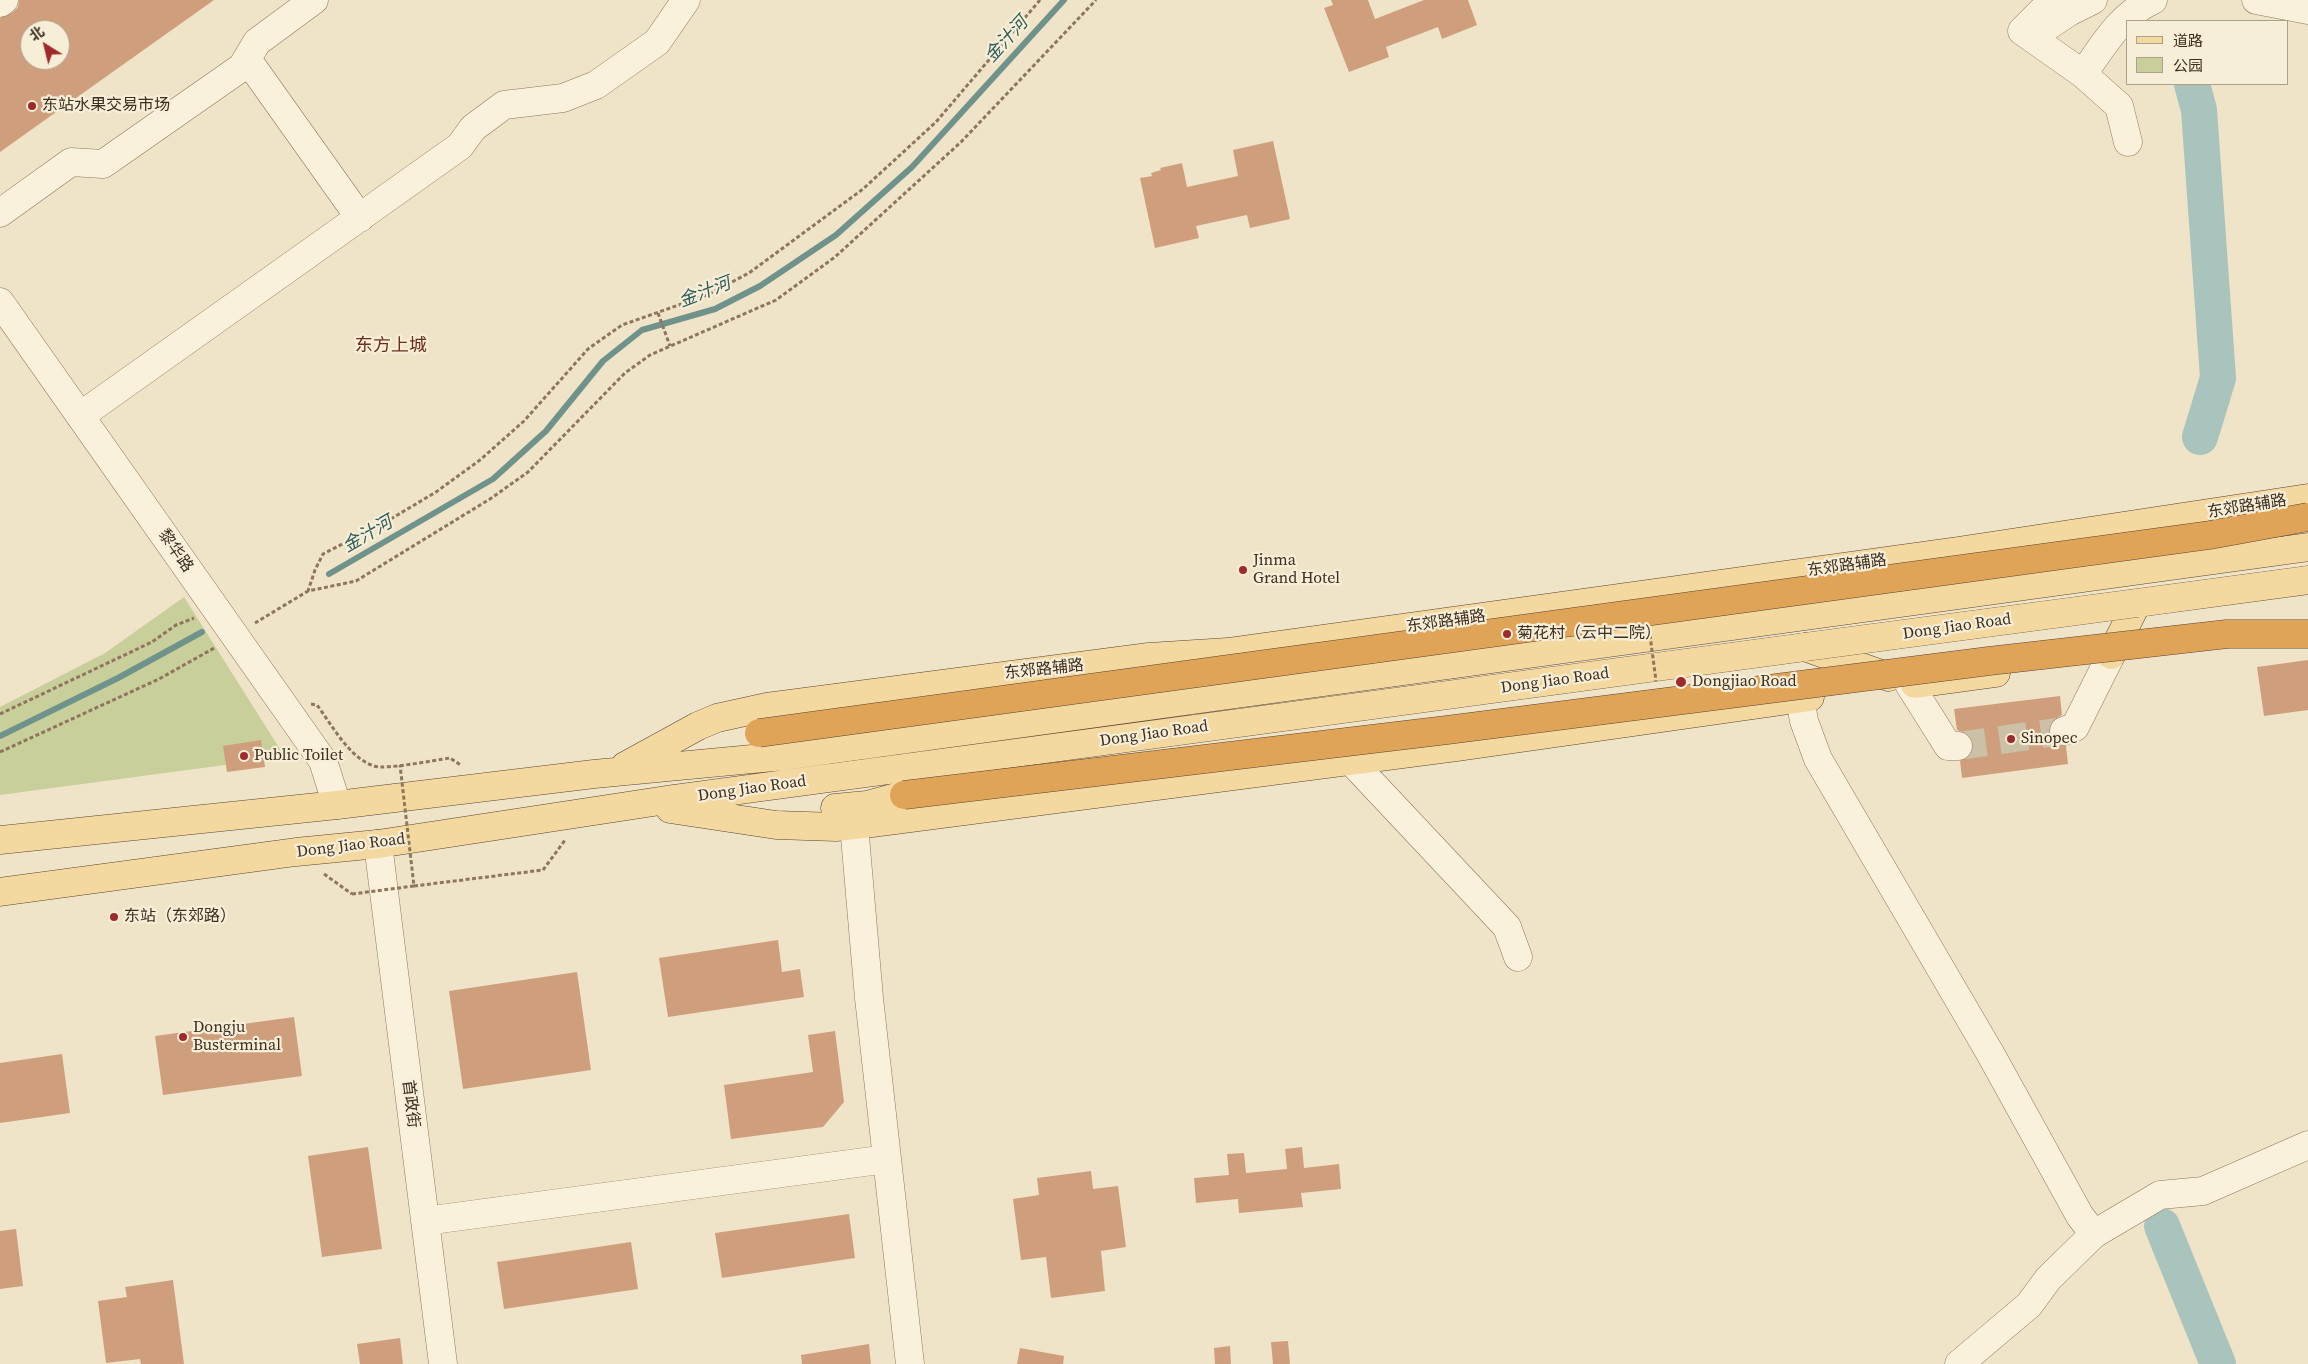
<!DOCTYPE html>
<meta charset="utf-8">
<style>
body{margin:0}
#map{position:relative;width:2308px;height:1364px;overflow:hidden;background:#f0e4c8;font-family:"Source Serif 4","Noto Sans SC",serif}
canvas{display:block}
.legend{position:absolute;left:2126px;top:20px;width:162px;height:65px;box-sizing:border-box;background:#f7eed8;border:1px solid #ada18e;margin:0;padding:6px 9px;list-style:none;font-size:15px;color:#3d2e20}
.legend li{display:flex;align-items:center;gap:10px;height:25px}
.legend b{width:25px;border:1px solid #ada18e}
.north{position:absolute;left:20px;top:20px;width:50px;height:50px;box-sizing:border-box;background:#f7eed8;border:1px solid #ada18e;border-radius:50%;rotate:324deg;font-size:14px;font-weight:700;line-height:20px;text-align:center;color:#3d2e20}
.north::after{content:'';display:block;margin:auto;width:18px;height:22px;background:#9e2a2b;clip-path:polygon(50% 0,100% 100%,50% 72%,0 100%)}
</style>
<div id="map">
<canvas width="2308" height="1364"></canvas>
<ul class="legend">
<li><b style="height:6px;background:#f3d9a0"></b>道路</li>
<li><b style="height:14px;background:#c9cf9b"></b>公园</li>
</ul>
<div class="north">北</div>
</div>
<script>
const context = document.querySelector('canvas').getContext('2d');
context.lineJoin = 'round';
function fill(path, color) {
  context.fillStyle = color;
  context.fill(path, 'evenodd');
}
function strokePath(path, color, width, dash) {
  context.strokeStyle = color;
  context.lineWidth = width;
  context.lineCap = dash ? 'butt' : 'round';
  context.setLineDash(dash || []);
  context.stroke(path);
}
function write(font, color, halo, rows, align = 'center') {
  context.font = font + ' "Source Serif 4","Noto Sans SC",serif';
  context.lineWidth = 4.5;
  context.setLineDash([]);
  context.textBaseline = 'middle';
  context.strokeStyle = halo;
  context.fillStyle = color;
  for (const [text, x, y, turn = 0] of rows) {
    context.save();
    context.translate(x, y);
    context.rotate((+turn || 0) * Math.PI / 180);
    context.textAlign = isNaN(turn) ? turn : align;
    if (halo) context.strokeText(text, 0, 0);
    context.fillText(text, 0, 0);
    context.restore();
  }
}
const green = new Path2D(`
 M184 597 285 757 0 795V707L105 653Z`);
const stream = new Path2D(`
 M329 574 493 479 546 431 603 361 642 330 715 309 760 286 836 235 912 167 1064 0
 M0 736 118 678 202 632`);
const river = new Path2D(`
 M2192 84 2199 110 2218 378 2200 437
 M2162 1226 2218 1364`);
const building = new Path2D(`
 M19 0H214L0 152V18L13 12 18 7ZM30 30H60V60H30Z
 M1331 0H1368L1375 19 1424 0H1468L1477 25 1442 39 1438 27 1386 47 1389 57 1349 72 1324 8 1333 5Z
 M1273 141 1290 219 1250 228 1247 215 1196 226 1199 238 1155 248 1140 178 1152 176 1151 173 1161 170 1160 168 1182 163 1187 187 1238 176 1233 150Z
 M2308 660V710L2264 716 2257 667Z
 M2060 696 2062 715 2052 721 2049 729V736L2054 743 2066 746 2068 764 1962 778 1960 761 1971 754 1974 746 1972 739 1966 733 1957 730 1954 709Z
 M261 740 265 767 227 772 223 746Z
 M778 940 782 972 800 969 804 997 668 1017 659 958Z
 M577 972 591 1070 463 1089 449 991Z
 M294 1017 302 1076 163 1095 155 1036Z
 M835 1031 844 1102 823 1127 731 1139 724 1085 813 1072 808 1035Z
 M62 1054 70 1113 0 1123V1063Z
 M368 1147 382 1249 322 1257 308 1156Z
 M1302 1147 1304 1168 1339 1164 1341 1189 1301 1193 1303 1207 1239 1213 1238 1199 1196 1203 1194 1178 1229 1175 1227 1154 1244 1153 1246 1173 1287 1169 1285 1149Z
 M1091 1171 1093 1189 1118 1186 1126 1247 1101 1251 1105 1291 1051 1298 1046 1257 1021 1260 1013 1199 1039 1195 1037 1178Z
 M849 1214 855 1258 722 1278 715 1233Z
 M16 1229 23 1286 0 1289V1231Z
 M631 1242 638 1289 504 1309 497 1262Z
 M173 1280 184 1364H141L140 1359 106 1363 98 1301 127 1297 125 1287Z
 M400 1338 403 1364H360L357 1344Z
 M1288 1341 1290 1364H1273L1271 1342Z
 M869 1344 871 1364H802L801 1355Z
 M1230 1346 1231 1364H1215L1214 1348Z
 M1020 1348 1064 1356 1063 1364H1017Z`);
const minorTunnel = new Path2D(`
 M1958 746 2064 731`);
const path = new Path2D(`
 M1040 0 936 122 863 189 749 273 707 295 622 325 588 349 524 421 480 460 436 492 389 520 323 554 315 570 308 591 356 581 490 499 528 472 625 373 650 355 776 300 835 257 961 142 1096 0
 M658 313 670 346
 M255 623 308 591
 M311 704 317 705C332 725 349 758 374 766 386 770 435 760 450 758L462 766
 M0 714 152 642 176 625 194 618
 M0 752 159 679 216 647
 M324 874 352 894
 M414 886 543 870 565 840`);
const minor = new Path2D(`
 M2061 0 2042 11 2022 31 2083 74 2119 106 2128 142
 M2256 0 2308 10
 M0 3 4 0
 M2048 26 2069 12 2093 0
 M247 59 360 218
 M2083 74C2103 46 2120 15 2153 0
 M0 213 71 162 103 164 242 67 257 42 314 0
 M0 302 323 761 337 805
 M80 416 460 146 473 128 504 105 563 98 596 85 657 42 686 0
 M1909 684 1948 746H1958
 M1800 698 1804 721 1818 759 1990 1053 2080 1216 2094 1234
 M2064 731 2075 727 2111 655
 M1351 761 1507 927 1518 957
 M854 825 869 998 910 1364
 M378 844 443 1364
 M425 1221 887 1159
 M1959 1364 2029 1305 2048 1279 2094 1234 2160 1195 2203 1191 2308 1145`);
const major = new Path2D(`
 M2111 655 2137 603 2308 580
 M1915 684 1996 673
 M625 766 698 726 717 718 767 707 1149 657 1228 652 1958 551 2308 498
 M835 808 867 805 904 795
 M670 809 776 825 836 827 872 823 1456 747 1810 697
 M0 840 337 805 594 774 784 756 2308 547
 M0 892 296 852 378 844 673 799 1805 647 1889 677`);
const pathBridge = new Path2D(`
 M1650 635 1656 681
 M352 894 414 886 400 765`);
const majorBridge = new Path2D(`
 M1805 647 2137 603`);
const highwayBridge = new Path2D(`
 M759 733 2210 535 2308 517
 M904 795 1447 730 1989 661 2227 634H2308`);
const markers = [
 [32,106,5,"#9e2a2b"],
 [1243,570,5,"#9e2a2b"],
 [1507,634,5,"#9e2a2b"],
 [1681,682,6,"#9e2a2b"],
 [2011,739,5,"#9e2a2b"],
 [244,756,5,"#9e2a2b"],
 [114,917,5,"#9e2a2b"],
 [183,1037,5,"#9e2a2b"]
];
const poiNames = [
 ["东站水果交易市场",42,106],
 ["Jinma",1253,561],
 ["Grand Hotel",1253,579],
 ["菊花村（云中二院）",1517,634],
 ["Dongjiao Road",1692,682],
 ["Sinopec",2021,739],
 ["Public Toilet",254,756],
 ["东站（东郊路）",124,917],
 ["Dongju",193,1028],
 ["Busterminal",193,1046]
];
const streetNames = [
 ["东郊路辅路",2247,507,-9],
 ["黎华路",175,551,55],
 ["东郊路辅路",1847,566,-8],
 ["东郊路辅路",1446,622,-8],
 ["Dong Jiao Road",1957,627,-8],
 ["东郊路辅路",1044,670,-6],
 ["Dong Jiao Road",1555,681,-8],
 ["Dong Jiao Road",1154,734,-8],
 ["Dong Jiao Road",752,789,-8],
 ["Dong Jiao Road",351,846,-7],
 ["首政街",410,1104,83]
];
const waterNames = [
 ["金汁河",1007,40,-48],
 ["金汁河",705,293,-21],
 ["金汁河",368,535,-30]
];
const neighbourhoodNames = [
 ["东方上城",391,346]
];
fill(green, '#c9cf9b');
strokePath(stream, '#6f938a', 6);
strokePath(river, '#a9c4bc', 36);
fill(building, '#cf9f7d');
strokePath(minorTunnel, '#ccc0a6', 28, [28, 14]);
strokePath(minor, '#8d765c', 29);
strokePath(major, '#5b4430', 29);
strokePath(path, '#8d765c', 3, [4, 2.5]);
strokePath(minor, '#faf1dc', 28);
strokePath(major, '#f3d9a0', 28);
strokePath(majorBridge, '#5b4430', 29, []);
strokePath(highwayBridge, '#5b4430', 29, []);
strokePath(pathBridge, '#8d765c', 3, [4, 2.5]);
strokePath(majorBridge, '#f3d9a0', 28);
strokePath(highwayBridge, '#e0a458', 28);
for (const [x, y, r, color] of markers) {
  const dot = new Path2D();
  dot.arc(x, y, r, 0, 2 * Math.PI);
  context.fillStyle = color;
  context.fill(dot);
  strokePath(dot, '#f7eed8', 2);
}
write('16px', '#3d2e20', '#f7eed8', poiNames, 'left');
write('16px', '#3d2e20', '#f7eed8', streetNames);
write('italic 18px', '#2f5d5a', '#f7eed8', waterNames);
write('18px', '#6b2e1e', '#f7eed8', neighbourhoodNames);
</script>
